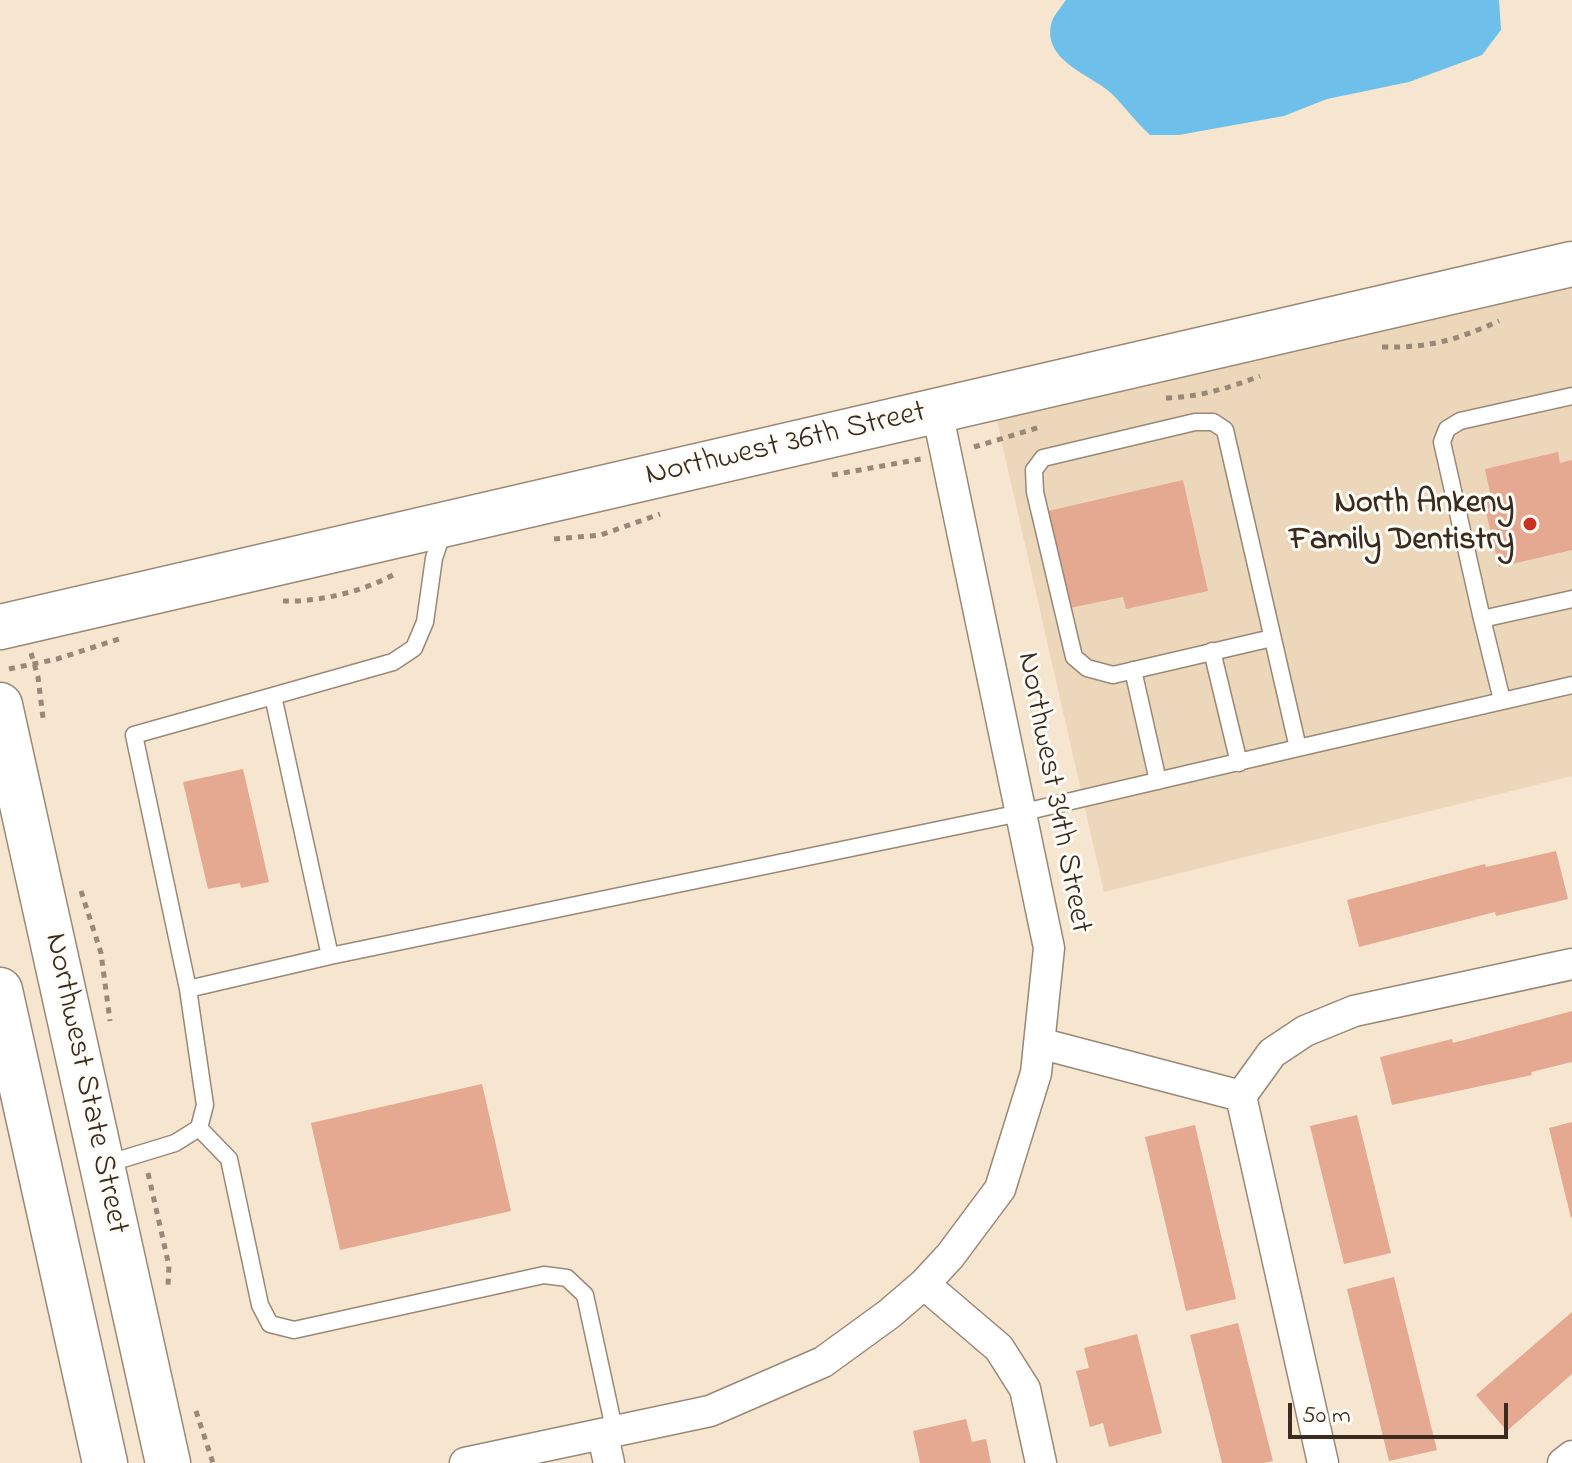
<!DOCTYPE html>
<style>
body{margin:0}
#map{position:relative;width:1572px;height:1463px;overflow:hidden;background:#f6e6d0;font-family:"Indie Flower",sans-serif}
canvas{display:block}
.scale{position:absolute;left:1288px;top:1403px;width:220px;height:36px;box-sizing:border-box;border:4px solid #3b2a1e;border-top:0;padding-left:10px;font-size:24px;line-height:28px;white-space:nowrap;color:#3b2a1e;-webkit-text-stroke:6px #fdfcf7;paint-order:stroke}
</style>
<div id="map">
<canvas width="1572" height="1463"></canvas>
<div class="scale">50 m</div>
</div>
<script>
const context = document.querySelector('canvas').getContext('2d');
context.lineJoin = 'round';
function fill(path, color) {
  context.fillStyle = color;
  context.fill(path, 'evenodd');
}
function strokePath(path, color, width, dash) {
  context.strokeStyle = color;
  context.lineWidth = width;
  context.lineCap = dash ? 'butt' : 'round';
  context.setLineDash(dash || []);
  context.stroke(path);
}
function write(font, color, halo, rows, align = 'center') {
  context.font = font + ' "Indie Flower",sans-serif';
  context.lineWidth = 6;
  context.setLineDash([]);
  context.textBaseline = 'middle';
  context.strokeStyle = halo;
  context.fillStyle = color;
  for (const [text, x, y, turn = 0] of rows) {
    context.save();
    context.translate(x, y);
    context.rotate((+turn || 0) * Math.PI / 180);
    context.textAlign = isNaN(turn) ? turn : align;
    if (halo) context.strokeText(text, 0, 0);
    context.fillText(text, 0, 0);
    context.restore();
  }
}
const built = new Path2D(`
 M1572 284V776L1104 892 996 417Z`);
const water = new Path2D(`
 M1066 0H1499L1501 30 1482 55 1409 82 1327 99 1284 116 1179 135H1150C1136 122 1125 107 1111 93 1090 74 1040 60 1052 21 1055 14 1062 6 1066 0Z`);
const building = new Path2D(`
 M1558 452 1560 463 1572 460V550L1499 567 1483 499 1491 497 1485 469Z
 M1183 480 1208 591 1126 609 1123 597 1070 608 1048 511Z
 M243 769 269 882 241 888 240 883 208 889 183 782Z
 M1556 851 1568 899 1496 916 1495 912 1359 947 1347 900 1485 864 1486 867Z
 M1572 1011V1062L1531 1072 1532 1075 1392 1105 1380 1057 1452 1039 1453 1043Z
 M482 1084 511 1211 340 1250 311 1123Z
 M1357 1115 1391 1253 1344 1264 1310 1126Z
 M1572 1122V1217L1571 1218 1549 1128Z
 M1195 1125 1236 1299 1186 1311 1145 1137Z
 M1394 1277 1437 1450 1389 1461 1347 1289Z
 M1572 1312V1374L1507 1431 1476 1395Z
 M1238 1323 1273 1461 1264 1463H1222L1190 1335Z
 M1137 1334 1162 1433 1109 1447 1103 1423 1090 1427 1076 1371 1089 1368 1084 1348Z
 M966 1419 972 1442 986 1439 991 1463H920L913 1431Z`);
const path = new Path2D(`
 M1382 347C1430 348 1456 340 1499 321
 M1166 398C1199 397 1229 388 1260 376
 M974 447 1040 427
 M832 475 921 459
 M554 539 601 535 660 514
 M283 601C319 602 361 592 393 575
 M31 653 38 677 43 718
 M9 669 57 659 122 638
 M81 891 101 953 110 1021
 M148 1173 169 1266 168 1285
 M196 1411 213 1463`);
const lane = new Path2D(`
 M444 529 434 558 425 622 414 648 393 662 273 696 330 956 1020 813 1298 748 1225 430 1213 422H1195L1043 458 1034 470 1035 492 1074 657 1087 668 1113 675 1272 638
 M1482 619 1442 442 1447 429 1460 421 1572 396
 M1212 651 1239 763
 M1133 670 1158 781
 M1502 700 1482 619 1572 599
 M1298 748 1572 685
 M188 989 134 735 273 696
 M199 1128 229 1159 260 1305 270 1324 294 1330 544 1275 567 1278 585 1295 615 1433
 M103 1165 175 1143 199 1128 205 1105 188 989 330 956`);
const street = new Path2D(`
 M1039 1043 1241 1096
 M924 1284 999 1348 1025 1389 1041 1463
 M603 1436 609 1463
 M465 1463 710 1411 823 1362 889 1314 924 1284 950 1256 1000 1189 1036 1073 1049 948 937 411
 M1323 1463 1241 1096 1272 1053 1305 1031 1354 1011 1572 964
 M1563 1463 1572 1456`);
const secondary = new Path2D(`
 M0 627 1572 264
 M0 705 168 1463
 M0 990 105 1463`);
const markers = [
 [1530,524,8,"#c8321e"]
];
const streetNames = [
 ["Northwest 36th Street",786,446,-13],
 ["Northwest 34th Street",1052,793,79],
 ["Northwest State Street",84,1084,78]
];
const poiNames = [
 ["North Ankeny",1514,506],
 ["Family Dentistry",1514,543]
];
fill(built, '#edd7bb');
fill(water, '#6ec0ea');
fill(building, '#e5a890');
strokePath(lane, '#988877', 19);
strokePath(street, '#988877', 33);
strokePath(secondary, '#988877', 47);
strokePath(path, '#988877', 5, [6, 6]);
strokePath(lane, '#fff', 16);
strokePath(street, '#fff', 30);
strokePath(secondary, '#fff', 44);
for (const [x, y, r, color] of markers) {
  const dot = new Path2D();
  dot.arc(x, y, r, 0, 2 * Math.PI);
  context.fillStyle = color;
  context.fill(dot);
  strokePath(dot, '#fdfcf7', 3);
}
write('32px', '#3b2a1e', '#fdfcf7', streetNames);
write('bold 32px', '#3b2a1e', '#fdfcf7', poiNames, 'right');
</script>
